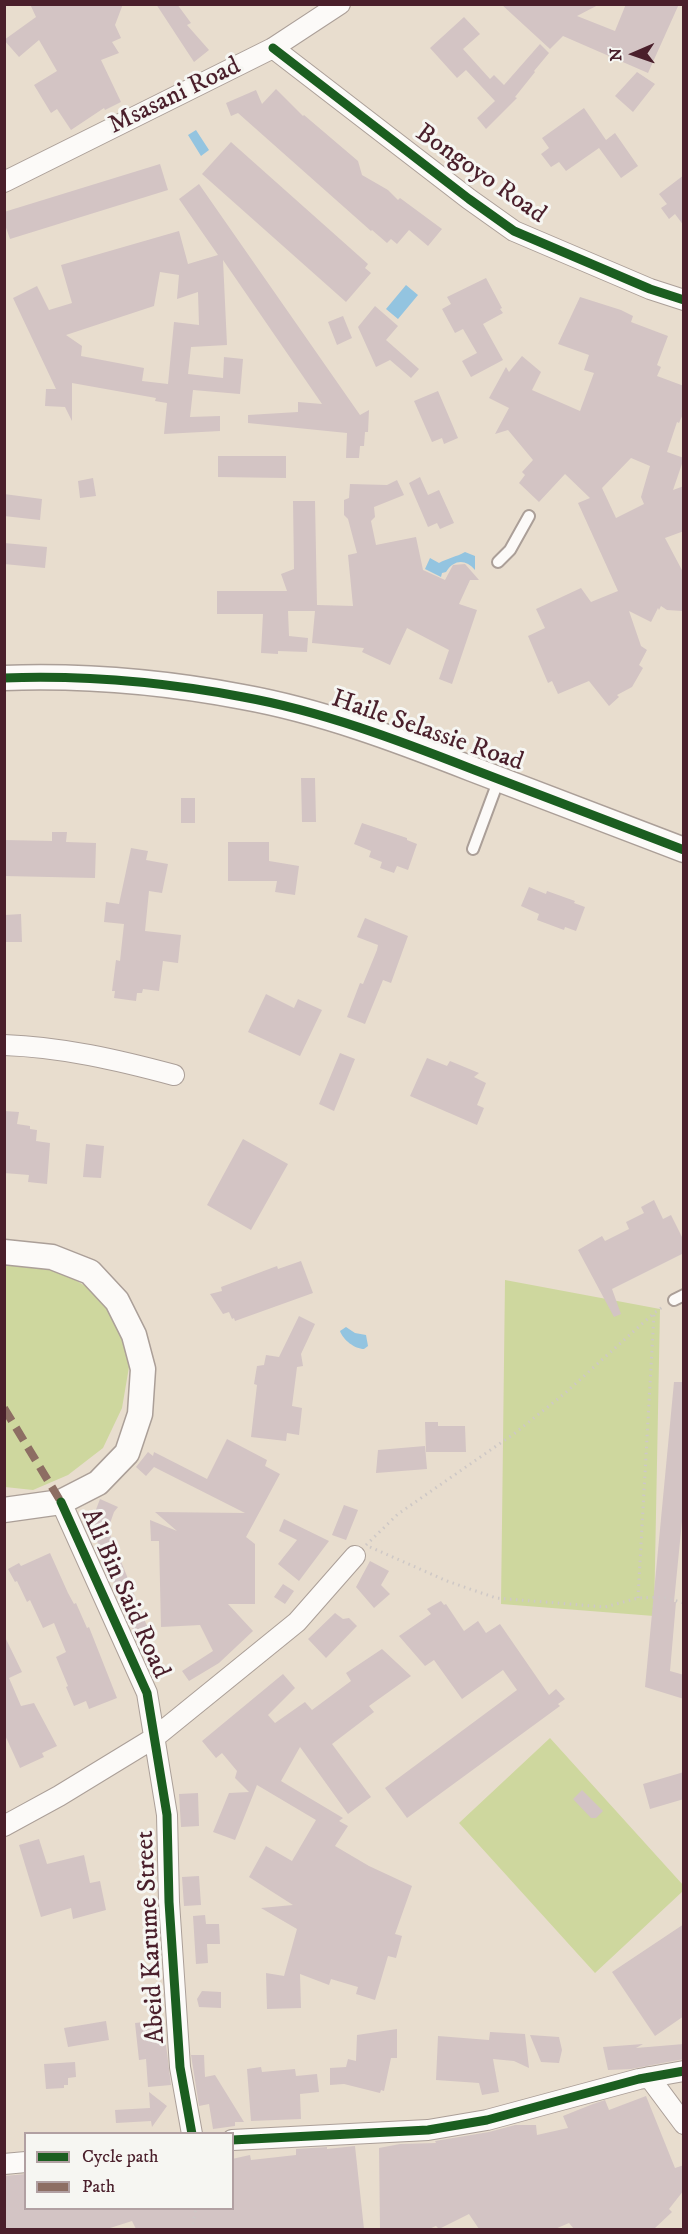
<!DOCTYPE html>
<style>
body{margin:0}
#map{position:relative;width:688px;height:2234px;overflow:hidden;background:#e8ddce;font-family:"IM FELL DW Pica",serif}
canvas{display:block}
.frame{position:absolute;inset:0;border:6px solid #4a1f2b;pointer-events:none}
.legend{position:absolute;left:24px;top:2132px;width:210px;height:78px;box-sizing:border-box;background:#f6f6f2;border:2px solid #b1a0a2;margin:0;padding:8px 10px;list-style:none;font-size:18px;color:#4a1f2b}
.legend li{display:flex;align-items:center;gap:12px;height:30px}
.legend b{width:30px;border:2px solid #b1a0a2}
.north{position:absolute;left:604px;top:24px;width:60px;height:60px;-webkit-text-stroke:4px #f6f6f2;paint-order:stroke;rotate:268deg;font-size:16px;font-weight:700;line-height:24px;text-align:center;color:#4a1f2b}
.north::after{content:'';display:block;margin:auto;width:21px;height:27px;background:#4a1f2b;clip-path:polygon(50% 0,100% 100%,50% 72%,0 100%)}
</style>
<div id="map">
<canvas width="688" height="2234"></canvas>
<div class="frame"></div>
<ul class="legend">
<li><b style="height:8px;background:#1b5e20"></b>Cycle path</li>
<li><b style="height:8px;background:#8d6e63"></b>Path</li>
</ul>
<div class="north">N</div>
</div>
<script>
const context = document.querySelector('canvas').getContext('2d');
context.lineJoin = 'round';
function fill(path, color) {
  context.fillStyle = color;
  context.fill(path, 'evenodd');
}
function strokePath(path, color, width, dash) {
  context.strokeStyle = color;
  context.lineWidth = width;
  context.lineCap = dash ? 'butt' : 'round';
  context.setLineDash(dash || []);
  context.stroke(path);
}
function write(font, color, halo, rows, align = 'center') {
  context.font = font + ' "IM FELL DW Pica",serif';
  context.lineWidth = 6;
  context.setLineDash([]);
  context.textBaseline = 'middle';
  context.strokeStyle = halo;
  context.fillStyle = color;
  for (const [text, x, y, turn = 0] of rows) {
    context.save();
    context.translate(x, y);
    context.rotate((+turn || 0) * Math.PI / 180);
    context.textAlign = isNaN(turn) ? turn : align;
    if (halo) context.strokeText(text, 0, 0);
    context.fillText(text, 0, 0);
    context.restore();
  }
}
const green = new Path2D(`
 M5 1259 56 1268 98 1294 119 1327 129 1367 122 1408 103 1448 68 1475 33 1490 5 1487Z
 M505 1280 660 1309 654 1616 501 1604Z
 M550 1738 683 1885V1891L595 1973 459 1823Z`);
const water = new Path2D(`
 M196 130 209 150 201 156 188 135Z
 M406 285 418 295 398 319 386 309Z
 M465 552 475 556V570C466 559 454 559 446 572L442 573 441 577 425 569 430 558 439 563C448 558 456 557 465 552Z
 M346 1327 355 1333 366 1335 368 1346 364 1349C355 1349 343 1340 340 1331Z`);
const building = new Path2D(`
 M30 4H123L115 25 121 38 112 42 119 53 101 60 121 102 105 110 104 108 71 130 57 109 51 113 34 85 57 71 39 40 19 57 4 40 36 17Z
 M156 4H177L191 23 187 25 209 50 194 62Z
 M501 4H600L577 16 615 31 626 4H679L648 73 563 36 550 49Z
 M464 17 480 34 463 49 490 79 494 75 504 85 540 44 549 53 534 71 535 72 515 97 517 98 486 129 477 118 495 101 466 70 457 78 430 48Z
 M637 72 655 84 633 112 615 96Z
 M276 89 303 116 304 115 358 161 362 175 388 190 398 200 400 198 442 229 428 246 409 230 397 244 391 239 387 243 372 230 371 231 238 113 231 116 226 103 256 90 262 104Z
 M584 108 606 140 615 133 638 166 621 178 599 148 566 171 559 162 551 167 541 154 549 148 542 138Z
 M231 142 368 264 365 268 371 273 346 302 202 174Z
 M160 164 168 190 10 239 4 222V212Z
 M684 175V226L675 214 669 219 661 208 667 204 659 194Z
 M199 184 360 415 369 410 368 432H365L364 446H360L359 458H346L347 433 248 423V415L298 412V402L322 404 223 260 227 345 191 347 188 374 223 378 224 357 243 359 240 394 193 390 190 417 220 416V431L164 434 167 403 155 401 156 398 72 383V421L65 407 45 406 46 389H56L13 298 37 286 49 310 72 303 61 265 179 231 188 264 218 255 179 199ZM160 272 179 275 177 299 198 292 199 325 174 322 168 384 142 381 144 368 81 356 82 346 66 335 154 306Z
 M486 278 502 308 500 309 503 313 483 324 503 360 471 377 462 361 477 353 463 329 455 333 442 309 451 304 447 297Z
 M580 297 621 310 633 316 631 322 668 336 657 365 661 367 657 376 684 386V412L679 423 677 422 667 452 684 458 673 490 684 486V531L665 538 684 574V609L682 611 667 610 661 606 659 610 658 608 651 622 629 611 641 646 647 650 639 665 643 668 632 687 617 695 619 697 609 706 589 681 558 694 552 681 548 683 528 636 545 628 536 609 581 588 591 602 618 591 578 503 590 498 565 474 539 502 519 483 525 475 522 472 533 460 508 430 495 434 509 408 489 398 506 367 509 372 522 356 541 372 532 390 580 411 594 373 584 370 589 355 558 344ZM631 458 650 466 641 497 644 504 616 518 602 488Z
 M375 306 398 326 386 340 419 369 411 378 390 360 376 367 358 327Z
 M343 316 352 338 337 345 328 322Z
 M438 391 458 438 444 444 442 438 432 442 414 401Z
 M218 456H286V478L218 477Z
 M420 477 428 495 439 490 454 523 440 529 437 523 428 527 409 483Z
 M93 478 96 496 80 498 78 481Z
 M397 480 404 495 374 507 375 517 371 521 376 545 416 537 423 570 445 580 453 565 465 564 479 580H470L459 604 477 610 452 684 439 679 449 650 407 628 390 665 362 652 364 648 312 643 315 611H288L289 636 308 638 307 652 278 651V654L261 653 263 614H217V591H287L281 574 294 569 293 501H315L317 605 353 606 348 555 357 553 348 519 344 515V500L349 498 350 484 387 485Z
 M4 494 42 499 40 520 4 516Z
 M4 543 47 547 45 568 4 564Z
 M301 778H315L316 822H302Z
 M181 798H195V823H181Z
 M362 823 407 838V840L417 844 408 870 397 866 394 873 380 868 382 862 369 857 371 851 354 844Z
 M52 832H67L66 842 96 843 95 878 4 876V840L52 841Z
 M228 842H269V861L299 866 295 895 275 892 277 881H228Z
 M131 848 148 851 146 860 168 864 162 893 149 891 145 931 181 935 178 963 163 961 159 991 143 989 142 993H137L136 1001 114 998 115 991H112L116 960 120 961 124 924 104 922 106 902 119 904Z
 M529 887 546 894 547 891 575 901 574 903 585 907 576 931 565 927 564 930 537 920 539 914 521 906Z
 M21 914 22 942H6L5 915Z
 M365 918 408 936 391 983 383 980 365 1024 347 1017 360 983 363 984 377 950 378 945 357 937Z
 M266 994 294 1008 298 999 322 1010 300 1056 248 1032Z
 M340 1053 355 1059 334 1111 319 1104Z
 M427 1058 447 1066 450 1061 479 1073 474 1077 486 1083 477 1105 484 1108 477 1125 410 1096Z
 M4 1111 19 1112 17 1124 30 1126V1129L37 1130 36 1141 50 1143 47 1184 28 1182 29 1175 4 1173Z
 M243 1139 288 1164 251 1230 207 1205Z
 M86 1144 104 1146 101 1178 83 1177Z
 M654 1200 663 1219 671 1215 684 1241V1253L612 1289 621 1314 614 1317 578 1250 602 1236 605 1241 629 1229 626 1222 644 1213 641 1207Z
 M301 1261 313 1293 235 1321 234 1318 232 1319 229 1312 223 1314 210 1294 222 1291 221 1287 277 1266 278 1269Z
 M299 1316 315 1324 301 1354 303 1366 297 1367 292 1406 302 1408 299 1435 287 1433 286 1441 251 1437 257 1385 254 1384 257 1366 264 1365 266 1355 279 1357Z
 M674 1382H684V1501L674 1602H676L670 1671 684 1675V1699L645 1687Z
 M425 1422H438V1426H465L466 1452H426Z
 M227 1439 267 1460 265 1466 280 1474 246 1537 255 1544V1604H228L253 1631 219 1663 189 1681 182 1671 213 1651 200 1625 161 1627 159 1541H151L150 1520 177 1531 155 1512 245 1513 154 1467 146 1476 136 1467 148 1452 153 1456 154 1452 207 1479Z
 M425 1446 427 1469 376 1473 378 1450Z
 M100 1499 118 1507 114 1512 108 1529 149 1631 136 1637 92 1529 89 1528Z
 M344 1505 358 1510 346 1540 332 1535Z
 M284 1519 329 1541 299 1581 278 1564 297 1540 279 1531Z
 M50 1553 68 1593 74 1604 76 1603 87 1628 89 1627 117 1698 89 1709 86 1701 74 1706 66 1687 68 1686 56 1657 66 1652 54 1623 43 1628 30 1600 27 1602 17 1581 15 1582 8 1569 19 1563 21 1566Z
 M370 1561 389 1571 381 1585 390 1594 374 1608 356 1587Z
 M283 1584 294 1591 285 1604 274 1597Z
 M441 1601 444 1605 446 1604 464 1631 478 1621 486 1633 500 1624 549 1695 556 1689 565 1699 558 1704 560 1706 407 1818 385 1788 517 1690 503 1670 462 1699 434 1660 425 1666 399 1636 431 1614 427 1609Z
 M335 1613 343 1619 349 1618 357 1626 326 1658 308 1639Z
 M4 1635 22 1672 9 1678 21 1706 34 1703 57 1746 42 1753 44 1757 20 1768 4 1733Z
 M382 1649 411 1676 369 1706 374 1712 332 1744 371 1797 348 1814 300 1747 281 1781 343 1818 339 1821 348 1826 335 1846 369 1866 412 1886 395 1934 402 1936 396 1958 388 1956 375 2000 356 1994 358 1987 331 1979 329 1985 300 1974 301 2008 267 2009 266 1973 284 1976 297 1929 261 1908 293 1905 249 1877 266 1846 292 1861 316 1820 257 1785 235 1840 213 1832 229 1793 249 1792 235 1778 237 1771 222 1753 216 1758 202 1741 283 1674 295 1688 268 1715 275 1723 305 1702 312 1710 351 1681 346 1673Z
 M684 1772V1799L650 1809 643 1784Z
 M582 1790 603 1811 596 1818H591L573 1799Z
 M198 1793 199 1826 181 1827 179 1794Z
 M39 1839 47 1864 84 1855 90 1883 100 1881 106 1910 73 1919 71 1908 41 1917 19 1845Z
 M199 1876 201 1905 184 1906 182 1877Z
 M205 1915 206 1924H219L220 1944H207L208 1963 196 1964 193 1916Z
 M684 1924V2016L655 2036 612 1972Z
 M202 1991 221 1992V2008L199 2007 197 1999Z
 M163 2020 171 2085 148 2087 146 2059 139 2060 135 2023Z
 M106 2021 109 2040 68 2047 64 2028Z
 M397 2029V2058H391L384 2091 381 2090 380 2093 344 2084 330 2085V2068L346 2067 348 2059 356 2061 357 2035Z
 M490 2032 525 2034 529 2068 514 2061 493 2059 499 2092 482 2095 479 2083 436 2080 438 2036 489 2040Z
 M530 2035 559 2037 562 2050 559 2063 541 2062Z
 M643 2044 636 2048 684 2044V2059L631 2069 608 2070 603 2047Z
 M191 2055H204L205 2077 215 2075 244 2122H235V2126L213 2129 209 2104 199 2106Z
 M75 2062 76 2077 68 2078V2085H64V2088L46 2089 44 2064Z
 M261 2067 262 2072 295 2069 296 2076 317 2074 319 2092 300 2094 301 2119 251 2121 247 2069Z
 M149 2092 167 2106 152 2127 151 2121 116 2123 115 2110 150 2108Z
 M646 2096 675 2168 684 2165V2190L669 2209 672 2212 654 2229H574L569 2223 555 2229H479L469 2214 439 2229 436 2226 429 2229H380L379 2148 400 2144 436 2143 435 2141 489 2132 515 2125H536L537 2135 568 2128 563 2116 593 2104 605 2100 609 2110Z
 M355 2146 364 2229H136L132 2221 107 2229H4V2176L26 2174V2208H232V2159L250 2155 251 2160 296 2155V2149L327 2147V2149Z`);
const path = new Path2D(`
 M366 1545 398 1514 515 1433 564 1394 654 1313 664 1306
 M370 1547 447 1581 496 1598 605 1607 638 1598 662 1597 684 1603
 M638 1598 654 1314
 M192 2230 196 2208`);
const service = new Path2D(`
 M498 562 510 550 529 516
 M473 849 499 779
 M674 1300 684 1295`);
const minor = new Path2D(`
 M273 48 469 199 514 231 650 289 684 300
 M4 182 273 48 340 4
 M4 1045C62 1047 118 1060 174 1075
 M61 1502 147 1693 167 1815 169 1902 180 2067 192 2134
 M4 1826 59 1796 154 1738 297 1622 355 1556
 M649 2077 684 2124
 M232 2140 428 2130 487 2120 639 2079 684 2071
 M4 2164 26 2162`);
const tertiary = new Path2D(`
 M4 678C85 675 164 682 243 697 321 711 398 740 472 769 542 796 613 823 684 850
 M4 1252 52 1257 90 1272 117 1301 134 1335 143 1369 140 1414 127 1453 98 1483 61 1502 4 1510`);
const quiet = new Path2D(`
 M4 1408 61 1502`);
const cycleway = new Path2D(`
 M273 48 469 199 514 231 650 289 684 300
 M4 678C85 675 164 682 243 697 321 711 398 740 472 769 542 796 613 823 684 850
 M61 1502 147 1693 167 1815 169 1902 180 2067 192 2134
 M232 2140 428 2130 487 2120 639 2079 684 2071`);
const streetNames = [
 ["Msasani Road",175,97,-26],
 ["Bongoyo Road",480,175,35],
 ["Haile Selassie Road",427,732,19],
 ["Ali Bin Said Road",124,1594,66],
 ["Abeid Karume Street",152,1937,-93]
];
fill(green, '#ced79e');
fill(water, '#93c4e0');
fill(building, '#d3c4c4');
strokePath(service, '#ab9f98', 14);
strokePath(minor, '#ab9f98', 22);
strokePath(tertiary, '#ab9f98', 27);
strokePath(path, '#cec8c6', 3, [1.5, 4.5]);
strokePath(service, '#fcfaf8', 10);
strokePath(minor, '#fcfaf8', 20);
strokePath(tertiary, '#fcfaf8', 24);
strokePath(quiet, '#8d6e63', 8, [15, 8]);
strokePath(cycleway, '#1b5e20', 9);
write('26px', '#4a1f2b', '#f6f6f2', streetNames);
</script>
